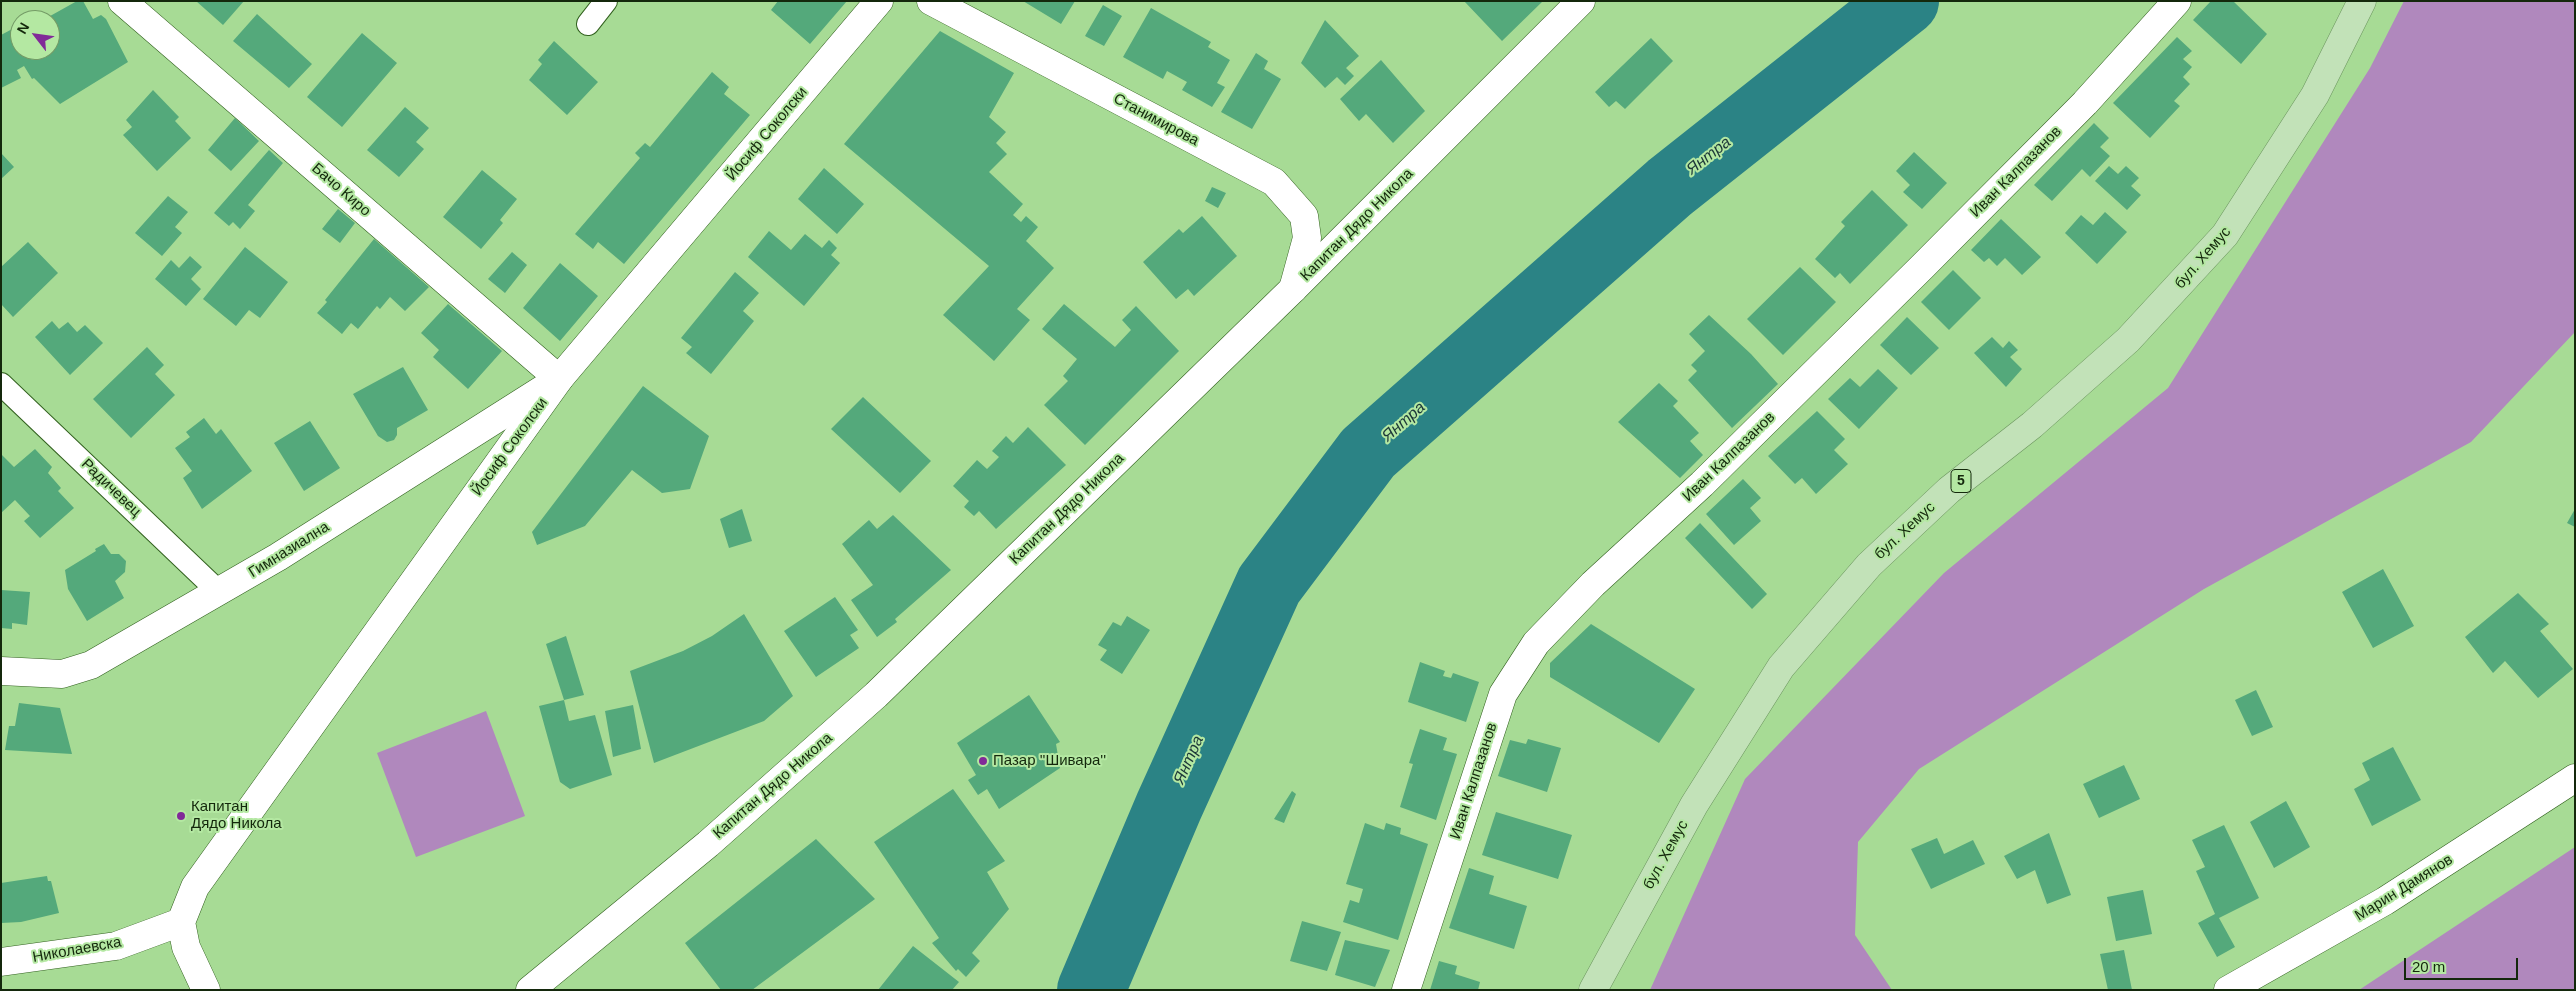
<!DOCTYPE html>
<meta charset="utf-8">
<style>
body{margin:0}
#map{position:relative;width:2576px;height:991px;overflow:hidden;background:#a7db95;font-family:Helvetica,sans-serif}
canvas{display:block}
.frame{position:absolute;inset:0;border:2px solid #14280c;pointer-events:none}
.north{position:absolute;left:10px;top:10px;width:50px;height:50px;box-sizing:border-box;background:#b4e8a2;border:1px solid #749b66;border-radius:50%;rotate:300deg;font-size:14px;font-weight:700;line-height:20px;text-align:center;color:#14280c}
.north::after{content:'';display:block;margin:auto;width:18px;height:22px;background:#812a98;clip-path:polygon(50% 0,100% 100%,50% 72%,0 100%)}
.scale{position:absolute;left:2404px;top:958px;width:114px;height:22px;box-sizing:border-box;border:2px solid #14280c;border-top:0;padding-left:6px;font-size:15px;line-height:18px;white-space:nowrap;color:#14280c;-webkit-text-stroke:4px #b4e8a2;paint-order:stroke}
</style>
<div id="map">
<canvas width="2576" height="991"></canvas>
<div class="frame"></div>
<div class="north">N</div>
<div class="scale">20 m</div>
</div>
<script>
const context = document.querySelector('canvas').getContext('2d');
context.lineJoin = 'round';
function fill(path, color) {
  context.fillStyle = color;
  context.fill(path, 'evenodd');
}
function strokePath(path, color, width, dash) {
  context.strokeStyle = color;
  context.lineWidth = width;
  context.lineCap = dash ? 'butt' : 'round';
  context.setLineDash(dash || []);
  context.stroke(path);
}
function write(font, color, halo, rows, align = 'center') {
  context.font = font + ' Helvetica,sans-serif';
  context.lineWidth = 4;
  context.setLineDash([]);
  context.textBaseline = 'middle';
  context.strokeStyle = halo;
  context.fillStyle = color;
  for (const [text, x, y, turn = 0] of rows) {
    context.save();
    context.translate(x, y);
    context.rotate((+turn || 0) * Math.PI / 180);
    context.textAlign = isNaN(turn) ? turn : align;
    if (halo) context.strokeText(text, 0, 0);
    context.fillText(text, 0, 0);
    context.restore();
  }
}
const green = new Path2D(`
 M2404 1H2575V332L2471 442 2204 589 1919 769 1858 842 1855 935 1892 990H1650L1745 779 1944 573 2168 388 2370 68Z
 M486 711 525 816 416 857 377 753Z
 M2575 847V990H2359Z`);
const river = new Path2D(`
 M1091 990 1169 806 1269 585 1368 453 1670 187 1905 1`);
const building = new Path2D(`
 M77 1H83L93 19 101 15 106 19 128 62 60 104 34 78 32 79 24 66 17 70 21 78 1 88V35L16 27 20 34V50H50V20H43Z
 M196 1H244L223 25Z
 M778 1H847L810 44 771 10Z
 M1023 1H1075L1061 24Z
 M1464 1H1543L1502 41Z
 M2211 1H2233L2267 34 2241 64 2193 20Z
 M1103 5 1122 16 1104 46 1085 36Z
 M1151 8 1211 42 1208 47 1230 60 1217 83 1225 87 1212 107 1182 90 1187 82 1167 71 1163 79 1123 57Z
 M257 14 312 64 289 88 233 41Z
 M1325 20 1359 56 1346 68 1354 76 1345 85 1337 77 1325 88 1301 63Z
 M940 31 1014 73 989 117 1006 132 996 143 1007 154 989 172 1023 204 1013 215 1021 222 1026 216 1038 227 1026 241 1054 268 1017 309 1030 320 994 361 943 315 989 266 844 144Z
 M362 33 397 63 342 127 307 97Z
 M2177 37 2192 51 2183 59 2192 67 2183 77 2190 84 2174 101 2180 106 2150 138 2113 103Z
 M1651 38 1673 61 1625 109 1616 101 1609 107 1595 92Z
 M554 41 598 82 567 115 529 80 542 64 538 60Z
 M1256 53 1268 61 1264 69 1281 79 1252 129 1221 112Z
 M1381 60 1425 111 1393 143 1366 114 1359 121 1340 99Z
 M712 72 729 87 724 94 750 115 624 264 598 242 593 249 575 234 640 158 635 153 645 143 650 147Z
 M153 90 179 117 175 121 191 138 157 171 123 135 132 127 126 120Z
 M405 107 429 128 416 142 424 149 399 177 367 150Z
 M235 118 259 141 231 171 208 150Z
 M2094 123 2109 138 2100 147 2110 156 2090 177 2082 169 2052 201 2034 185Z
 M269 150 283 163 248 205 255 211 240 229 233 222 229 226 214 213Z
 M1914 152 1947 183 1922 209 1903 192 1910 185 1896 171Z
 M1 153 14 167 1 179Z
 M2109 166 2118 174 2126 166 2139 178 2131 186 2141 195 2127 210 2095 181Z
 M824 168 864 204 837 234 798 199Z
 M482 170 517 199 500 220 503 223 481 249 443 217Z
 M1212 187 1226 193 1218 208 1205 201Z
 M1872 190 1908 225 1850 284 1840 273 1835 278 1815 259 1845 226 1841 222Z
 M168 196 188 212 175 227 182 233 162 256 135 233Z
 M338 209 355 223 340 243 322 229Z
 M2105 212 2127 232 2097 264 2065 233 2081 215 2093 225Z
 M1202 216 1237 256 1194 296 1188 289 1176 299 1143 262 1179 229 1183 233Z
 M2001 219 2041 257 2022 275 2005 258 1997 266 1989 258 1984 262 1971 250Z
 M769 231 791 250 805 234 822 248 829 240 837 248 831 255 840 263 804 306 748 257Z
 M374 239 429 287 405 311 390 297 380 309 377 306 358 329 351 323 342 334 317 313 327 302 325 300Z
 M28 242 58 273 13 317 1 304V267Z
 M245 247 288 282 260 318 249 310 236 326 203 299Z
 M512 252 527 265 505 293 488 279Z
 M190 256 202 267 191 279 201 289 186 306 155 279 171 260 179 268Z
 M560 263 598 296 560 341 523 308Z
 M1800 267 1836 302 1783 355 1747 319Z
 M1953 270 1981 298 1949 330 1921 302Z
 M735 272 759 293 743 311 754 321 711 374 686 353 692 347 681 338Z
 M448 304 502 351 468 389 433 357 439 350 421 333Z
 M1064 304 1115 347 1131 330 1122 320 1136 306 1179 351 1085 445 1044 405 1068 381 1063 376 1077 359 1042 329Z
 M1709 315 1751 354 1778 384 1732 428 1688 380 1697 371 1691 365 1705 351 1689 334Z
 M1907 317 1939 348 1911 375 1880 345Z
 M52 321 59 329 68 322 77 332 85 325 103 343 70 375 35 337Z
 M1992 337 2003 348 2009 341 2018 350 2010 357 2022 369 2006 387 1974 353Z
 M147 347 164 365 155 374 175 395 131 438 93 399Z
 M403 367 428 410 397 428V435L394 440 387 442 378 436 353 394Z
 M1878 369 1898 388 1859 429 1828 399 1850 378 1860 387Z
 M1659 383 1678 401 1673 406 1699 433 1690 441 1703 455 1680 478 1618 422Z
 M643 386 709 436 690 489 662 493 632 470 585 526 537 545 532 532Z
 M863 397 931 461 900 493 831 429Z
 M1817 411 1845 439 1834 450 1848 464 1816 494 1802 478 1795 484 1768 456Z
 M204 418 216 434 221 429 252 471 202 509 183 478 192 471 175 448 190 437 186 432Z
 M310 421 340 468 304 491 274 443Z
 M1028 427 1066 465 996 529 979 511 974 516 964 507 969 501 953 486 977 460 987 469 999 457 992 451 1006 436 1013 443Z
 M35 449 52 467 48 473 61 488 58 491 74 508 40 538 24 521 30 516 15 500 1 513V454L14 467Z
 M1743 479 1761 498 1750 508 1761 521 1734 545 1706 514Z
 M742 509 752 541 729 548 720 519Z
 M2575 509V527L2567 523Z
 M893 515 951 570 895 619 897 622 877 637 851 600 873 585 842 544 869 520 877 529Z
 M1700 523 1767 594 1752 609 1685 538Z
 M104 544 111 554H119L126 561 125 572 115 581 124 598 87 621 68 589 65 570 96 551 95 549Z
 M2383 569 2414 626 2373 648 2342 592Z
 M1 590 30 592 27 625 12 623V629L1 628Z
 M2518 593 2549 624 2540 631 2573 669 2538 698 2505 661 2493 673 2465 637Z
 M835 597 858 630 850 635 859 648 816 677 784 631Z
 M744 614 793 696 764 721 654 763 630 671 683 651 712 636Z
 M1127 616 1150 630 1122 674 1100 660 1107 650 1098 645 1113 622 1121 626Z
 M1591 624 1695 689 1659 743 1550 677V663Z
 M566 636 584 695 564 700 569 721 595 715 612 775 570 789 560 782 539 706 564 700 546 644Z
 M1420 662 1445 671 1443 676 1451 678 1453 673 1479 682 1466 722 1408 702Z
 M2256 690 2273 727 2252 736 2235 700Z
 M1029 695 1060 742 1056 744 1060 768 999 809 987 789 978 795 968 780 976 775 957 743Z
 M19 703 60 708 72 754 5 750 9 726H15Z
 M633 705 641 749 613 757 605 711Z
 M1420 729 1447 738 1443 750 1457 754 1436 820 1400 807 1413 764 1409 763Z
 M1528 739 1561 748 1547 792 1498 776 1510 740 1526 744Z
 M2393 747 2421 800 2372 826 2354 789 2370 780 2362 763Z
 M2124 765 2140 799 2099 818 2083 784Z
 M953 789 1005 861 987 872 1009 909 972 953 980 961 966 977 958 969 956 971 932 943 939 938 874 842Z
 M1292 791 1296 794 1284 823 1274 819Z
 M2286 801 2310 847 2274 868 2250 822Z
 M1496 812 1572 835 1558 879 1482 855Z
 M1365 823 1384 830 1386 823 1401 828 1400 834 1428 844 1398 940 1343 922 1350 900 1359 903 1363 889 1346 884Z
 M2224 825 2259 898 2219 918 2235 947 2217 957 2198 923 2215 914 2196 871 2205 867 2192 840Z
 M2049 833 2071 895 2047 904 2035 870 2017 879 2004 856Z
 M1937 838 1944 854 1973 840 1985 864 1931 889 1911 849Z
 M816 839 875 899 752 990H721L685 943Z
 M1469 868 1494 876 1489 894 1527 906 1514 949 1449 928Z
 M47 876 48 881H51L59 913 21 922 1 923V883Z
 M2143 890 2152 934 2116 941 2107 897Z
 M1302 921 1341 932 1327 971 1290 961Z
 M1345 940 1390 950 1375 987 1335 975Z
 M913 946 959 982 952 990H878Z
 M2124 950 2132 990H2108L2100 954Z
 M1439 961 1457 966 1455 974 1480 982 1478 990H1430Z`);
const service = new Path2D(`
 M588 24 606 1
 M1 384 220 593`);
const minor = new Path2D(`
 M931 1 1274 182 1304 216 1307 238 1293 289
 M1 671 62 674 91 665 278 557 559 379 122 1
 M1 962 116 946 181 922
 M1406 990 1503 694 1536 643 1593 584 1702 484 1923 266 2085 103 2177 1
 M2228 990 2385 901 2575 778`);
const tertiary = new Path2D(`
 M206 990 186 947 181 922 195 887 559 379 879 1
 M530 990 708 844 876 695 1293 289 1581 1`);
const primary = new Path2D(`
 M1593 990 1694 805 1781 667 1869 565 1949 490 2032 425 2128 340 2225 235 2315 95 2362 1`);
const markers = [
 [983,761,5,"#812a98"],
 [181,816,5,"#812a98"]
];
const shields = [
 [1961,481,20]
];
const shieldNames = [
 ["5",1961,481]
];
const streetNames = [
 ["Станимирова",1156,120,28],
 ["Йосиф Соколски",767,134,-50],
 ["Иван Калпазанов",2016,172,-45],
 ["Бачо Киро",341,190,41],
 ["Капитан Дядо Никола",1357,225,-45],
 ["бул. Хемус",2203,258,-49],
 ["Йосиф Соколски",510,447,-54],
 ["Иван Калпазанов",1729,457,-44],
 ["Радичевец",111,488,44],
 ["Капитан Дядо Никола",1067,509,-44],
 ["бул. Хемус",1905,531,-43],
 ["Гимназиална",289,550,-32],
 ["Иван Калпазанов",1474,781,-72],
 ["Капитан Дядо Никола",773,786,-41],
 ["бул. Хемус",1666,855,-61],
 ["Марин Дамянов",2404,888,-32],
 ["Николаевска",77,950,-10]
];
const poiNames = [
 ["Пазар ''Шивара''",993,761],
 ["Капитан",191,807],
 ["Дядо Никола",191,824]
];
const waterNames = [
 ["Янтра",1709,156,-38],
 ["Янтра",1404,422,-41],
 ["Янтра",1189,760,-66]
];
fill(green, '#b088bd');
strokePath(river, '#2b8385', 68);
fill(building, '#54a97b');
strokePath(service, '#32611f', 24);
strokePath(minor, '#32611f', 29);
strokePath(tertiary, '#32611f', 29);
strokePath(primary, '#6a945d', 29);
strokePath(service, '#fff', 22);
strokePath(minor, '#fff', 28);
strokePath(tertiary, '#fff', 28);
strokePath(primary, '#c2e2b8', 28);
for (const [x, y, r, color] of markers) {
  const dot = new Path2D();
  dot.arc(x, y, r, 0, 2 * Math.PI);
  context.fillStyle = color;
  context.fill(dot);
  strokePath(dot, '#b4e8a2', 2);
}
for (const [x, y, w] of shields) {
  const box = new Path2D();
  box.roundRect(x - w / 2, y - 11.5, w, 23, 4);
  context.fillStyle = '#b4e8a2';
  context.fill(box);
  strokePath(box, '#14280c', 1);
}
write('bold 14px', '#14280c', null, shieldNames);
write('15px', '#14280c', '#b4e8a2', streetNames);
write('15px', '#14280c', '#b4e8a2', poiNames, 'left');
write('italic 16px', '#1c3738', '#b4e8a2', waterNames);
</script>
